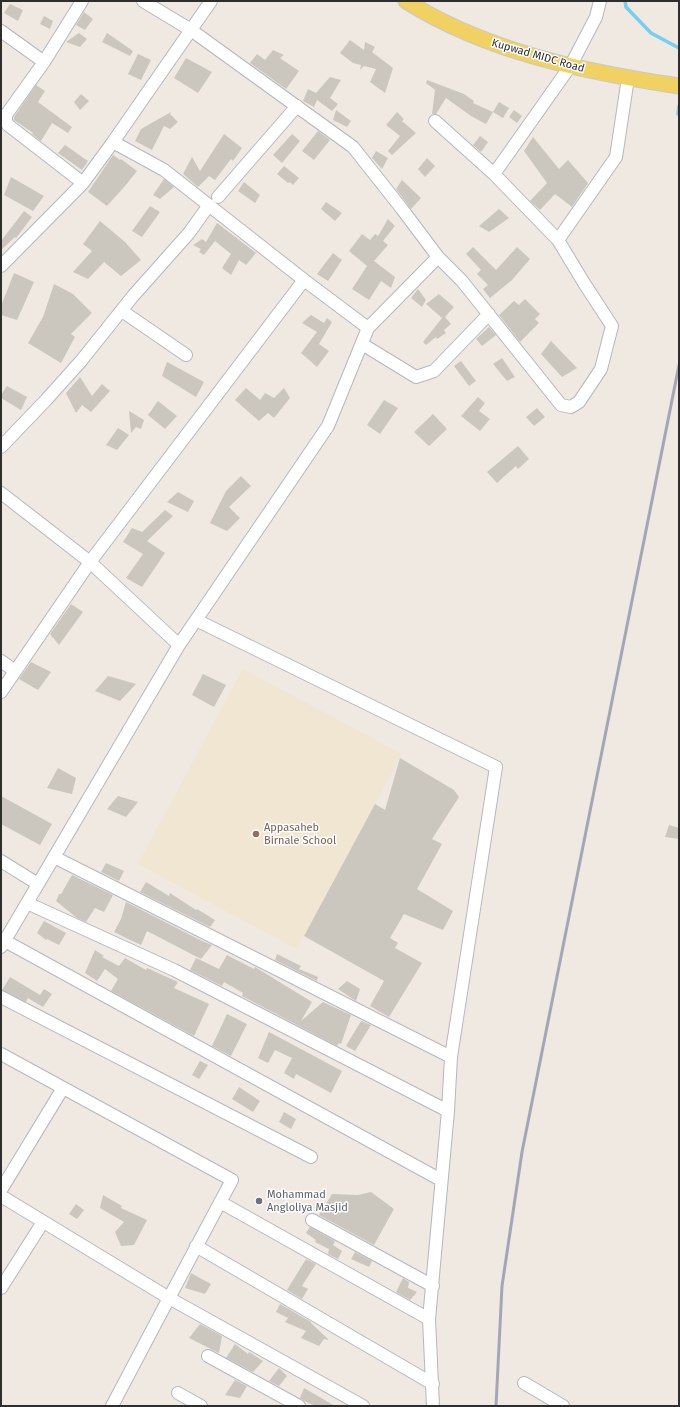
<!DOCTYPE html>
<style>
body{margin:0}
#map{position:relative;width:680px;height:1407px;overflow:hidden;background:#efe9e1;font-family:"Fira Sans",sans-serif}
canvas{display:block}
.frame{position:absolute;inset:0;border:2px solid #2e2e2e;pointer-events:none}
</style>
<div id="map">
<canvas width="680" height="1407"></canvas>
<div class="frame"></div>
</div>
<script>
const context = document.querySelector('canvas').getContext('2d');
context.lineJoin = 'round';
function fill(path, color) {
  context.fillStyle = color;
  context.fill(path, 'evenodd');
}
function strokePath(path, color, width, dash) {
  context.strokeStyle = color;
  context.lineWidth = width;
  context.lineCap = dash ? 'butt' : 'round';
  context.setLineDash(dash || []);
  context.stroke(path);
}
function write(font, color, halo, rows, align = 'center') {
  context.font = font + ' "Fira Sans",sans-serif';
  context.lineWidth = 3;
  context.setLineDash([]);
  context.textBaseline = 'middle';
  context.strokeStyle = halo;
  context.fillStyle = color;
  for (const [text, x, y, turn = 0] of rows) {
    context.save();
    context.translate(x, y);
    context.rotate((+turn || 0) * Math.PI / 180);
    context.textAlign = isNaN(turn) ? turn : align;
    if (halo) context.strokeText(text, 0, 0);
    context.fillText(text, 0, 0);
    context.restore();
  }
}
const education = new Path2D(`
 M243 669 402 754 297 949 138 864Z`);
const stream = new Path2D(`
 M625 1 626 7 651 33 679 48
 M679 106 678 114H679`);
const building = new Path2D(`
 M10 4 23 10 18 21 4 13Z
 M84 12 93 19 85 30 76 25Z
 M44 16 53 21 50 29 40 24Z
 M79 33 87 39 80 47 66 42Z
 M107 33 133 51 130 56 102 42Z
 M350 40 364 50 365 42 375 47 372 52 393 68 385 93 370 82 376 69 364 66 360 70 361 65 353 63 340 53Z
 M273 50 284 55 280 58 299 71 286 89 250 63 257 54 265 60Z
 M138 54 151 60 141 80 128 74Z
 M186 58 212 72 198 93 174 78Z
 M330 77 341 80 330 98 338 104 332 111 317 100 314 107 303 101 308 89 316 93Z
 M427 80 464 94 474 101 473 103 493 112 486 124 471 116 446 98 436 114H432L435 90 426 83Z
 M36 85 45 91 38 102 72 127 68 133 52 123 41 141 32 134 33 133 14 120V117Z
 M81 94 89 101 80 110 74 102Z
 M499 102 509 108 503 118 493 112Z
 M336 110 351 121 347 127 333 120Z
 M514 110 522 116 517 123 509 117Z
 M171 112 170 114 178 122 170 129 164 126 152 150 135 141 141 129Z
 M397 112 404 119 402 121 416 133 392 155 388 151 400 136 386 125Z
 M318 131 330 140 314 160 302 151Z
 M224 134 242 148 233 161 231 159 215 180 209 176 198 187 183 174 192 157 200 171Z
 M292 134 300 141 282 163 273 155Z
 M480 136 488 142 481 152 473 145Z
 M533 137 559 169 568 160 588 183 572 207 555 194 540 210 530 201 547 183 524 151Z
 M65 145 88 161 82 170 58 153Z
 M376 151 388 158 382 169 372 158Z
 M113 155 120 160 121 159 137 171 125 186 107 206 88 192Z
 M427 158 435 166 425 177 418 169Z
 M284 166 299 178 293 185 290 182 288 183 277 174Z
 M11 177 44 196 33 211 4 195Z
 M164 179 174 187 160 199 153 195Z
 M402 180 421 198 411 209 396 189Z
 M244 182 260 195 255 203 238 191Z
 M326 202 342 213 335 221 321 209Z
 M150 206 160 212 142 237 132 231Z
 M499 209 509 218 489 232 479 226Z
 M24 211 32 217 16 238 15 237 1 250V241Z
 M388 219 395 226 383 241 388 245 374 261 395 277 391 288 381 281 369 300 352 289 367 266 349 251 362 234 370 240 375 234 378 236Z
 M100 221 125 242 141 260 121 276 104 262 88 279 73 272 92 251 83 244Z
 M217 223 256 253 246 265 239 260 231 275 222 268 231 254 215 241 204 255 199 252 201 249 193 245 202 239 206 242Z
 M473 247 496 270 517 247 530 259 512 280 490 298 483 289 488 285 477 274 481 270 466 254Z
 M333 253 342 260 328 281 317 274Z
 M14 273 34 282 17 320 1 315V306Z
 M54 284 73 294 92 313 71 334 75 337 61 363 28 343 43 317Z
 M418 289 426 300 422 307 411 298Z
 M439 294 454 307 445 317 451 324 444 330 446 333 437 339 436 337 426 345 423 342 442 318 426 304Z
 M525 299 540 314 535 319 539 323 520 342 499 315 514 301 519 305Z
 M311 315 324 323 327 318 332 322 319 344 329 351 317 367 301 353 317 332 302 323Z
 M489 327 496 335 482 346 476 339Z
 M551 341 577 368 562 377 541 354Z
 M502 358 515 377 507 381 493 364Z
 M461 361 476 381 469 386 454 366Z
 M167 362 204 382 196 397 162 376Z
 M80 377 92 396 102 384 110 391 91 412 82 405 76 413 66 393Z
 M7 386 27 397 21 410 1 398V395Z
 M246 388 260 400 265 393 274 398 284 388 290 398 274 418 268 413 259 421 235 400Z
 M478 397 485 403 479 411 490 419 480 431 461 416Z
 M384 400 398 408 380 434 367 425Z
 M158 401 177 416 165 429 148 415Z
 M537 408 545 417 534 426 526 417Z
 M129 411 144 420 141 429 136 427 131 433Z
 M433 414 447 429 429 446 414 432Z
 M118 428 129 435 117 450 106 445Z
 M518 446 529 459 518 469 516 466 497 483 487 472Z
 M241 476 251 486 229 507 240 518 227 531 210 523 226 491Z
 M178 492 194 501 188 512 167 502Z
 M165 510 173 516 147 541 165 553 142 587 126 578 143 554 123 542 132 528 142 532Z
 M71 604 83 612 59 645 50 634Z
 M31 662 51 672 38 690 19 679Z
 M203 674 226 685 214 707 192 695Z
 M108 676 136 684 120 701 95 691Z
 M400 758 454 790 459 797 432 839 442 844 417 889 453 911 443 930 404 914 390 938 398 943 395 948 422 963 389 1017 370 1006 384 981 304 936 375 804 385 810Z
 M58 768 76 778 72 794 47 788Z
 M1 796 52 824 40 845 1 824Z
 M118 796 138 802 126 817 107 809Z
 M669 825 679 828V839L665 837Z
 M106 863 124 871 119 881 101 872Z
 M72 875 113 895 104 912 95 908 86 922 77 918 56 901 59 894H61Z
 M146 882 169 896 170 893 196 910 197 909 215 920 210 927 140 892Z
 M126 902 202 941 212 945 201 959 147 931 141 945 128 939 114 932 121 919Z
 M44 921 66 933 59 945 47 939 46 940 37 933Z
 M95 950 104 956 102 957 119 966 125 958 146 970 147 968 178 982 174 988 209 1004 194 1036 111 991 118 979 105 969 97 981 85 973Z
 M277 954 301 966 299 969 318 977 317 981 275 960Z
 M227 955 254 969 255 967 312 1002 301 1021 323 1002 351 1015 341 1044 339 1043 337 1046 242 996 243 993 224 982 222 986 190 970 196 958 219 969Z
 M10 977 40 995 44 989 52 994 43 1007 28 998 26 1002 2 990Z
 M347 981 360 989 356 1001 338 989Z
 M227 1014 247 1024 231 1056 212 1046Z
 M361 1021 371 1025 355 1051 346 1046Z
 M269 1032 342 1071 331 1093 296 1074 294 1079 284 1073 292 1058 275 1050 268 1063 258 1058Z
 M200 1061 208 1065 199 1079 192 1075Z
 M239 1087 260 1101 253 1112 232 1099Z
 M284 1112 296 1119 291 1129 279 1122Z
 M371 1192 394 1209 374 1245 319 1215 332 1194 358 1195Z
 M103 1195 122 1206 121 1208 147 1220 134 1245 121 1246 115 1232 124 1222 100 1208Z
 M76 1204 84 1210 77 1219 69 1214Z
 M310 1227 335 1241 333 1245 342 1251 338 1259 328 1254 329 1249 315 1242 316 1240 306 1233Z
 M355 1252 372 1261 369 1267 351 1259Z
 M306 1259 316 1264 302 1286 308 1289 302 1299 287 1290Z
 M191 1273 211 1284 205 1294 185 1288Z
 M403 1278 409 1282 408 1288 417 1292 410 1300 396 1292Z
 M280 1304 311 1322V1323L328 1339V1340L324 1339 319 1346 301 1338 306 1331 285 1322 288 1318 276 1312Z
 M200 1324 222 1336 219 1353 189 1338Z
 M235 1344 248 1354 249 1352 263 1361 253 1372 226 1358Z
 M279 1368 287 1376 279 1386 269 1381Z
 M235 1380 247 1386 240 1398 225 1395Z
 M304 1388 335 1406H316L306 1402 300 1398Z`);
const minor = new Path2D(`
 M82 1 44 62 6 115V121L8 125 83 183
 M143 1 191 30 353 147 402 209 438 257 462 281 561 405 571 407 579 402 601 369 612 326 584 283 558 240
 M1 31 44 62
 M435 121 494 174 558 240 616 157 628 78
 M113 142 211 1
 M494 174 571 65 596 17 600 1
 M218 197 297 106
 M1 266 83 183 113 142 164 170 304 280 368 328
 M122 311 186 355
 M362 344 416 377 434 371 489 314
 M1 447 46 400 81 361 133 296 189 233 209 205
 M1 493 90 562 179 645 328 426 368 328 438 257
 M196 620 496 767 451 1057 448 1111 429 1319 433 1406
 M1 661 15 671
 M1 692 90 562 304 280
 M54 857 451 1057
 M1 861 38 884
 M27 903 174 970 448 1111
 M5 941 441 1180
 M1 947 179 645
 M1 997 311 1157
 M1 1054 232 1180 169 1298 1 1196
 M1 1190 63 1088
 M220 1202 429 1319
 M312 1220 433 1286
 M196 1246 433 1384
 M1 1288 43 1222
 M208 1356 299 1406
 M524 1383 563 1406
 M178 1393 201 1406
 M112 1406 169 1298 363 1406`);
const major = new Path2D(`
 M406 1C487 52 585 72 679 86`);
const rail = new Path2D(`
 M496 1406 502 1286 522 1152 679 365`);
const markers = [
 [256,834,4,"#8d6e63"],
 [259,1201,4,"#6b7280"]
];
const streetNames = [
 ["Kupwad MIDC Road",538,56,16]
];
const educationNames = [
 ["Appasaheb",264,828],
 ["Birnale School",264,841]
];
const worshipNames = [
 ["Mohammad",267,1195],
 ["Angloliya Masjid",267,1208]
];
fill(education, '#f0e6d1');
strokePath(stream, '#75cff0', 3.5);
fill(building, '#cbc7bf');
strokePath(minor, '#b4b7c1', 14);
strokePath(major, '#c9c9c9', 17);
strokePath(minor, '#fff', 12);
strokePath(major, '#f2d163', 15);
strokePath(rail, '#a3a6b8', 3);
for (const [x, y, r, color] of markers) {
  const dot = new Path2D();
  dot.arc(x, y, r, 0, 2 * Math.PI);
  context.fillStyle = color;
  context.fill(dot);
  strokePath(dot, '#fff', 1.5);
}
write('11px', '#2e2e2e', '#fff', streetNames);
write('11px', '#785e54', '#fff', educationNames, 'left');
write('11px', '#5b616d', '#fff', worshipNames, 'left');
</script>
